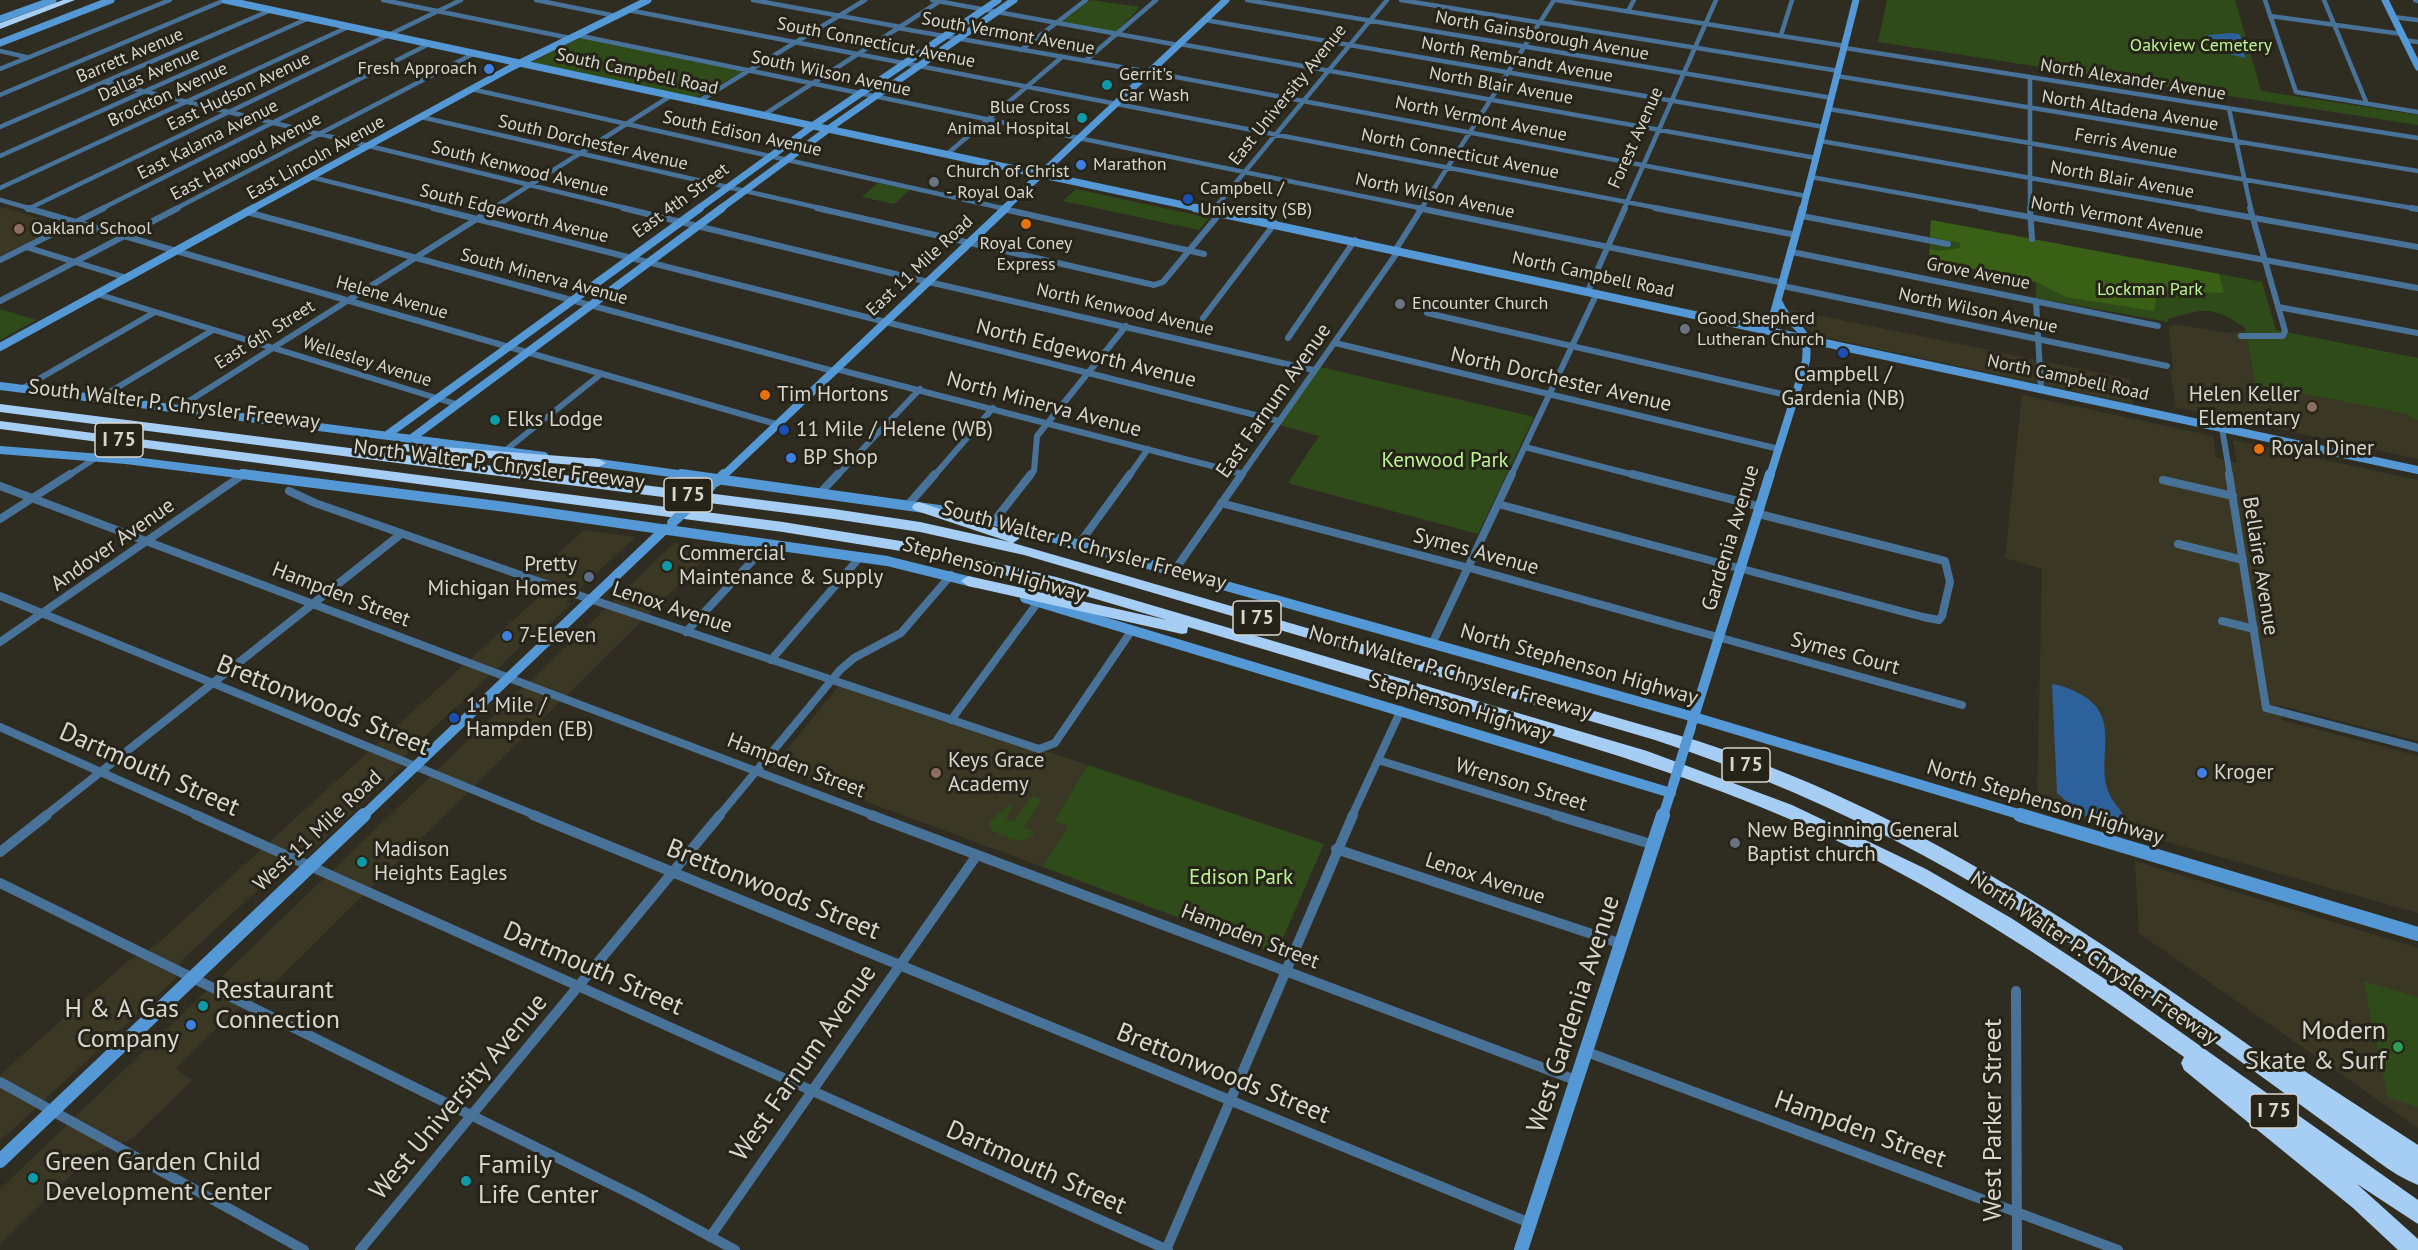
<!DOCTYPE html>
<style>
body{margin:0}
canvas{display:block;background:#2f2d22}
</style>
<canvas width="2418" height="1250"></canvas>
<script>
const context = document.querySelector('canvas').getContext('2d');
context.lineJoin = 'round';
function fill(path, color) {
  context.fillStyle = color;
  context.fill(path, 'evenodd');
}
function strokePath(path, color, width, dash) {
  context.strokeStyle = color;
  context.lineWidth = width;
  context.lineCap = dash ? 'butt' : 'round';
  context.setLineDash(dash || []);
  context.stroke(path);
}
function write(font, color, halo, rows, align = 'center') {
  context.font = font + ' "PT Sans",sans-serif';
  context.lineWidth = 6;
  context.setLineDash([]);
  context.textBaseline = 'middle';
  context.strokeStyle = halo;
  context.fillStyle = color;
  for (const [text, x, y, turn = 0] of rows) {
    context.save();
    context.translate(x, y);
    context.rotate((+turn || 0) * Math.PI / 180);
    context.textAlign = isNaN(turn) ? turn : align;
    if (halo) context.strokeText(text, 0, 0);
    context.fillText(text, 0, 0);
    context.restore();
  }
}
const built = new Path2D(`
 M0 207 43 219 30 226 49 232 0 256Z
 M1787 309 2130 379 2133 404 1814 335Z
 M2173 324 2229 333 2245 331 2255 383 2258 385 2409 414 2410 418 2418 420V459L2176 407 2170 370H2173L2169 328Z
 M2022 395 2213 436 2216 458 2237 463 2233 440 2418 480V741L2278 705 2282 720 2418 756V913L2037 805 2042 569 2005 558Z
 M584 530 635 537 566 602 571 604 547 626 539 629 408 752 400 768 306 856 287 863 183 959 175 979 0 1141V1075L128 961 155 946 542 594 521 587Z
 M674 543 717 547 260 997 232 1013 176 1069 192 1080 132 1139 94 1152 0 1245V1189Z
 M841 683 1088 765 1054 820 1069 826 1043 867 773 767Z
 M2135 861 2418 948V1128L2139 933Z`);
const green = new Path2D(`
 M1090 0 1140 7 1116 32 1061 22Z
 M1887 0H2235L2261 91 2418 115V125L1878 42Z
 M579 38 742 71V72L696 98 530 63Z
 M878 183 910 190 894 204 862 197Z
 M1076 189 1209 218 1199 230 1063 201Z
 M1931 220 2262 282 2276 330 2418 358V420L2410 418 2408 414 2258 385 2255 383 2245 328C2211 305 2206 308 2168 319V322L2036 298V282L1929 260Z
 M0 309 36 320 0 340Z
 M1320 367 1534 417 1478 534 1288 483 1319 436 1280 425Z
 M1088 765 1324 844 1276 954 1043 867 1068 826 1054 821Z
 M1032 796 1042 800 1024 827 1033 831V836L1020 841 1007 838 1008 835 1005 837 990 829 989 822 1009 805 1012 808 1006 819 1014 822Z
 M2363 981 2418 997V1107L2388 1098Z`);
const forest = new Path2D(`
 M1931 220 2219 274 2224 293 2157 290 2154 311 2066 297 2036 282 1929 260 1930 249 1941 251 1960 248V243L1930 237Z`);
const water = new Path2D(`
 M2231 33 2239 34 2243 41 2245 58 2209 49 2208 35Z
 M2052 684C2064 686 2071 689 2082 695 2120 717 2098 753 2107 788 2111 803 2126 813 2130 828L2082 815 2057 793Z`);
const streetFar3 = new Path2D(`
 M383 0 570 38
 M536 0 616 16
 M753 0 901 27
 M932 0 1178 45
 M1247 0 1832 98
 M1401 0 1839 71
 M1556 0 1845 46
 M2265 0 2296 92 2418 112
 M2324 0 2367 104
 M2415 0 2418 1
 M628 10 1663 209
 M1628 11 1634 0
 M2270 16 2402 34
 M2393 17 2418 20
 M1205 20 1824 127
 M898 28 1144 71 1806 196
 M576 35 1425 209
 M1781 35 1792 0
 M2404 40 2418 42
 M1180 44 1816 158
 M1845 48 2418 138
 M1021 50 1086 0
 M0 51 26 57
 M1085 61 1156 0
 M0 69 170 0
 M1837 76 2418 171
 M2030 77V209
 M105 82 629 209
 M471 89 1006 209
 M0 95 225 0
 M699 101 865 0
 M1829 109 2418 209
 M2229 109 2251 209
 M765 114 940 1
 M421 117 824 209
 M0 127 271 10
 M1821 141 2206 209
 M947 154 1062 57
 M0 156 309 18
 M311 177 439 209
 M1811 177 1988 209
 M0 188 348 27
 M0 200 32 209
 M28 209 461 0
 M101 209 429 44
 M175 209 473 54
 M492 209 672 95
 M1214 209 1387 0
 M1421 209 1554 0
 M1624 209 1716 0`);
const streetFar2 = new Path2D(`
 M27 208 776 424
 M433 208 1279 421
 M623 208 920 280 1313 370
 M817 208 1154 285 1163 282 1221 212
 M999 208 1204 254
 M1418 208 1784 283
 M1655 208 1796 235
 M1980 208 2418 288
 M2030 208 2032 239
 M2198 208 2418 247
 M2411 208 2418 209
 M28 209 30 208
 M1213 210 1215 208
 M247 212 833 371
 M1802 216 1948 244
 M26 247 127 278
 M1396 249 1422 208
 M1792 252 2158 326
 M0 260 104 208
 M1783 286 2167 366
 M1588 291 1625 208
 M97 294 456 404
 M0 301 178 208
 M2036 301 2041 389
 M2278 307 2418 333
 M1427 313 1795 397
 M1203 318 1275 223
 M2241 336H2283L2285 331 2250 208
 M1288 338 1355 240
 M1335 343 1779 449
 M836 369 1243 474
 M23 388 155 312
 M98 399 213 330
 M178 408 494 208
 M541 422 601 374
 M2222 428 2230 476
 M1525 447 1638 476
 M506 450 537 425
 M68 476 94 459
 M241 476 244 474
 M837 476 920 389
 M934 476 993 408
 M1030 476 1034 471 1037 436 1126 326
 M1129 476 1148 449
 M1241 476 1399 250
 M1511 476 1597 293`);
const streetFar1 = new Path2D(`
 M1632 474 1761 507
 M2229 474 2266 708 2418 748
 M2163 480 2233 496
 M0 486 875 816
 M289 491 315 503 566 591 1039 749 1055 743 1132 630
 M819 494 838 474
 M1221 503 1477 570 1962 705
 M1498 504 1923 617 1939 620 1942 616 1950 582 1945 561 1759 514
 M908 505 935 474
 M0 519 70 474
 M994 521 1031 474
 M1079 544 1130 474
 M2178 544 2243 560
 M1174 571 1242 474
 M0 596 537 816
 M2222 621 2254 629
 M686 632 767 545
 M0 642 244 474
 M1432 644 1512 474
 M771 660 860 557
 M951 720 1038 602
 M0 727 199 816
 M1378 760 1560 816
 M45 816 401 534
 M719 816 840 670 854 658 901 633 951 575
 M1352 816 1401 710`);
const street = new Path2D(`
 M196 815 1168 1250
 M533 815 1530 1223
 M871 815 1578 1081
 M1555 815 1654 845
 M1336 849 1622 944
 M0 852 47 815
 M0 883 639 1198 735 1250
 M2016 991 2017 1250
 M1587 1052 2118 1250
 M0 1082 304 1250
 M710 1237 977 855
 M360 1250 720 815
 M1166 1250 1353 815`);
const secondaryFar3 = new Path2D(`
 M225 0 1202 209
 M2385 0 2418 67
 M0 19 53 0
 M0 43 111 0
 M252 209 512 67 648 0
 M698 209 814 125 998 0
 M720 209 834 125 1014 0
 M1004 209 1226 0
 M1803 209 1856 0`);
const secondaryFar2 = new Path2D(`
 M1195 208 2418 470
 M1769 331 1803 208
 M0 347 254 208
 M0 386 544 456
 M387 435 700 208
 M412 438 722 208
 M0 450 126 460 254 476
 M592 462 692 476
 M723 476 1006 208
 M1770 476 1806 361C1810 321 1791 332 1779 303`);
const secondaryFar1 = new Path2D(`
 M242 474 506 507 887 561 976 583
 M681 474 946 511 994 521 1694 717 2025 816
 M716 482 724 474
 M1025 598 1671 793
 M1692 723 1770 474
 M363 816 665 529
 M1663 816 1672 788`);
const secondary = new Path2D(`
 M2020 815 2418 934
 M0 1161 364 815
 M1521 1250 1663 815`);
const highway = new Path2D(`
 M63 0H75L0 29V23Z
 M0 404 834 509 920 522 1010 542 914 510 912 507 914 504 919 502 1018 535 1020 538 1013 543 1698 741C1911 810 2094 935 2274 1063L2282 1059 2289 1061 2418 1145V1185C2390 1174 2364 1150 2339 1133 2283 1092 2227 1051 2170 1011 2005 894 1848 803 1655 740L1024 555 920 532 834 519 0 412Z
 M0 421 783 522 907 542 1056 577 1647 751 1792 805 1926 869 2011 918 2117 987 2418 1200V1224L2357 1184 2418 1239V1250H2398L2353 1208 2184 1070 2181 1063 2184 1057C2069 974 1953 895 1825 835 1718 785 1606 751 1493 718 1392 687 1290 657 1188 627L1187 633 1182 634 968 586 961 581 968 576 1167 620 1055 587 907 552 783 532 0 429Z
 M405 444 599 459 606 463 599 467 400 451 398 448Z`);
const secondaryBridge = new Path2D(`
 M672 523 711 486
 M1673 785 1691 727`);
const markers = [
 [489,69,6,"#3f7fe0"],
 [1107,85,6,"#0f9aa8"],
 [1082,118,6,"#0f9aa8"],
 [1081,165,6,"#3f7fe0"],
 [934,182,6,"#6b7280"],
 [1188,199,6,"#1a4fb4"],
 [1026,224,6,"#e8710a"],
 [19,229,6,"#8d6e63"],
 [1400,304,6,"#6b7280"],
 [1685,329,6,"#6b7280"],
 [1843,353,6,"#1a4fb4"],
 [765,395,6,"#e8710a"],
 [2312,407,6,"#8d6e63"],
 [495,420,6,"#0f9aa8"],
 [784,430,6,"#1a4fb4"],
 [2259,449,6,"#e8710a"],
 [791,458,6,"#3f7fe0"],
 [667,566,6,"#0f9aa8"],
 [589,577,6,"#5c6f8a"],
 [507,636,6,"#3f7fe0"],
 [454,718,6,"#1a4fb4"],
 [936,773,6,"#8d6e63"],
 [2202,773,6,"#3f7fe0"],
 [1735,843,6,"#6b7280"],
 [362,862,6,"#0f9aa8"],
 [203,1006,6,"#0f9aa8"],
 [191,1025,6,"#3f7fe0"],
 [2398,1047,6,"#2e9e5b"],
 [33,1178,6,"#0f9aa8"],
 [466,1181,6,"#0f9aa8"]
];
const farStreetnames = [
 ["South Vermont Avenue",1008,34,10],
 ["North Gainsborough Avenue",1542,36,10],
 ["South Connecticut Avenue",876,43,11],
 ["Barrett Avenue",130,56,-23],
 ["North Rembrandt Avenue",1517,60,10],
 ["South Campbell Road",637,72,12],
 ["South Wilson Avenue",831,74,12],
 ["Dallas Avenue",149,75,-24],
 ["North Alexander Avenue",2133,80,9],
 ["North Blair Avenue",1501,86,10],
 ["East Hudson Avenue",239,92,-26],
 ["Brockton Avenue",168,95,-25],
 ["East University Avenue",1288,95,-51],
 ["North Altadena Avenue",2130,111,9],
 ["North Vermont Avenue",1481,119,11],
 ["South Edison Avenue",742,134,12],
 ["Forest Avenue",1636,138,-66],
 ["East Kalama Avenue",208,140,-27],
 ["South Dorchester Avenue",593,143,13],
 ["Ferris Avenue",2126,144,10],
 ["North Connecticut Avenue",1460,154,11],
 ["East Harwood Avenue",246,157,-28],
 ["East Lincoln Avenue",316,158,-29],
 ["South Kenwood Avenue",520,169,14],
 ["North Blair Avenue",2122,180,10],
 ["North Wilson Avenue",1435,196,12],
 ["East 4th Street",681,201,-36],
 ["South Edgeworth Avenue",514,214,14],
 ["North Vermont Avenue",2117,218,10],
 ["East 11 Mile Road",920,266,-43],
 ["Grove Avenue",1978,274,11],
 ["North Campbell Road",1593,275,12],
 ["South Minerva Avenue",544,277,15],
 ["Helene Avenue",392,298,16],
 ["North Kenwood Avenue",1125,310,13],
 ["North Wilson Avenue",1978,311,12],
 ["East 6th Street",265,335,-32],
 ["Wellesley Avenue",367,362,17],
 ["North Campbell Road",2068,378,12]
];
const farParknames = [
 ["Oakview Cemetery",2201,46],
 ["Lockman Park",2150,290]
];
const farPoinames = [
 ["Fresh Approach",477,69,"right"],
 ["Gerrit's",1119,75],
 ["Car Wash",1119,96],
 ["Blue Cross",1070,108,"right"],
 ["Animal Hospital",1070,129,"right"],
 ["Marathon",1093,165],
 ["Church of Christ",946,172],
 ["- Royal Oak",946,193],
 ["Campbell /",1200,189],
 ["University (SB)",1200,210],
 ["Oakland School",31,229],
 ["Royal Coney",1026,244,"center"],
 ["Express",1026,265,"center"],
 ["Encounter Church",1412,304],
 ["Good Shepherd",1697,319],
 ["Lutheran Church",1697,340]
];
const shields = [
 [119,440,48],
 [688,495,48],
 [1257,618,48],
 [1746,765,48],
 [2274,1111,48]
];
const shieldNames = [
 ["I 75",119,440],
 ["I 75",688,495],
 ["I 75",1257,618],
 ["I 75",1746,765],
 ["I 75",2274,1111]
];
const streetNames = [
 ["North Edgeworth Avenue",1086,354,14],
 ["North Dorchester Avenue",1561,380,13],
 ["East Farnum Avenue",1274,401,-55],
 ["South Walter P. Chrysler Freeway",174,405,7],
 ["North Minerva Avenue",1044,405,15],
 ["North Walter P. Chrysler Freeway",499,465,7],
 ["Gardenia Avenue",1731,538,-73],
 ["Andover Avenue",113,545,-35],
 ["South Walter P. Chrysler Freeway",1084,546,15],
 ["Symes Avenue",1476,552,15],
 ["Bellaire Avenue",2260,566,81],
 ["Stephenson Highway",994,570,16],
 ["Hampden Street",341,595,21],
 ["Lenox Avenue",672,608,18],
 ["Symes Court",1845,654,15],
 ["North Stephenson Highway",1579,665,16],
 ["North Walter P. Chrysler Freeway",1450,673,16],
 ["Stephenson Highway",1460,708,17],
 ["Hampden Street",796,766,21],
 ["Wrenson Street",1521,785,17],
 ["North Stephenson Highway",2045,803,17],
 ["West 11 Mile Road",318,831,-43],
 ["Lenox Avenue",1485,879,18],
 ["Hampden Street",1250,937,21],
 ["North Walter P. Chrysler Freeway",2094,959,34]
];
const poiNames = [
 ["Campbell /",1843,375,"center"],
 ["Gardenia (NB)",1843,399,"center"],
 ["Tim Hortons",777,395],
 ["Helen Keller",2300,395,"right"],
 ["Elementary",2300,419,"right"],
 ["Elks Lodge",507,420],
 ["11 Mile / Helene (WB)",796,430],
 ["Royal Diner",2271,449],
 ["BP Shop",803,458],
 ["Commercial",679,554],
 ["Maintenance & Supply",679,578],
 ["Pretty",577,565,"right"],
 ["Michigan Homes",577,589,"right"],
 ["7-Eleven",519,636],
 ["11 Mile /",466,706],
 ["Hampden (EB)",466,730],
 ["Keys Grace",948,761],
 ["Academy",948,785],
 ["Kroger",2214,773],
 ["New Beginning General",1747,831],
 ["Baptist church",1747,855],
 ["Madison",374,850],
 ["Heights Eagles",374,874]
];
const parkNames = [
 ["Kenwood Park",1445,461],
 ["Edison Park",1241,878]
];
const nearStreetnames = [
 ["Brettonwoods Street",323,706,22],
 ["Dartmouth Street",149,770,24],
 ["Brettonwoods Street",773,890,22],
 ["Dartmouth Street",593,969,24],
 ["West Gardenia Avenue",1574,1014,-72],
 ["West Farnum Avenue",804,1063,-55],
 ["Brettonwoods Street",1223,1074,22],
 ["West University Avenue",459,1097,-50],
 ["West Parker Street",1994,1120,-90],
 ["Hampden Street",1860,1130,20],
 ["Dartmouth Street",1036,1168,24]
];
const nearPoinames = [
 ["Restaurant",215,991],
 ["Connection",215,1021],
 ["H & A Gas",179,1010,"right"],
 ["Company",179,1040,"right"],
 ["Modern",2386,1032,"right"],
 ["Skate & Surf",2386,1062,"right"],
 ["Green Garden Child",45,1163],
 ["Development Center",45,1193],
 ["Family",478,1166],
 ["Life Center",478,1196]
];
fill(built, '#3b3725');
fill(green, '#304b1a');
fill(forest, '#3a6016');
fill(water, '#2d619c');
strokePath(streetFar3, '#497299', 4.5);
strokePath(streetFar2, '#497299', 6);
strokePath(streetFar1, '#497299', 8);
strokePath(street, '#497299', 10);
strokePath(secondaryFar3, '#5598d6', 7);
strokePath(secondaryFar2, '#5598d6', 8);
strokePath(secondaryFar1, '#5598d6', 10);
strokePath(secondary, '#5598d6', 14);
fill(highway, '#a6cdf3');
strokePath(secondaryBridge, '#5598d6', 10);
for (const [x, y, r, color] of markers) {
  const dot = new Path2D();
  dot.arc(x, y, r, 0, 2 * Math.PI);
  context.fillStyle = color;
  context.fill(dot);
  strokePath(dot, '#262318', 2);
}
write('18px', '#d7d6cf', '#262318', farStreetnames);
write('18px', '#bbf491', '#262318', farParknames);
write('18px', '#d7d6cf', '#262318', farPoinames, 'left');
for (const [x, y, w] of shields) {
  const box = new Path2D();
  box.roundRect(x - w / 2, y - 17, w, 34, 4.5);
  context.fillStyle = '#262318';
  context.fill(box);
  strokePath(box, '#d7d6cf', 1.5);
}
write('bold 20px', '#d7d6cf', null, shieldNames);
write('21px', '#d7d6cf', '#262318', streetNames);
write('21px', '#d7d6cf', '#262318', poiNames, 'left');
write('21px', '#bbf491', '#262318', parkNames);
write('26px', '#d7d6cf', '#262318', nearStreetnames);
write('26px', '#d7d6cf', '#262318', nearPoinames, 'left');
</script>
